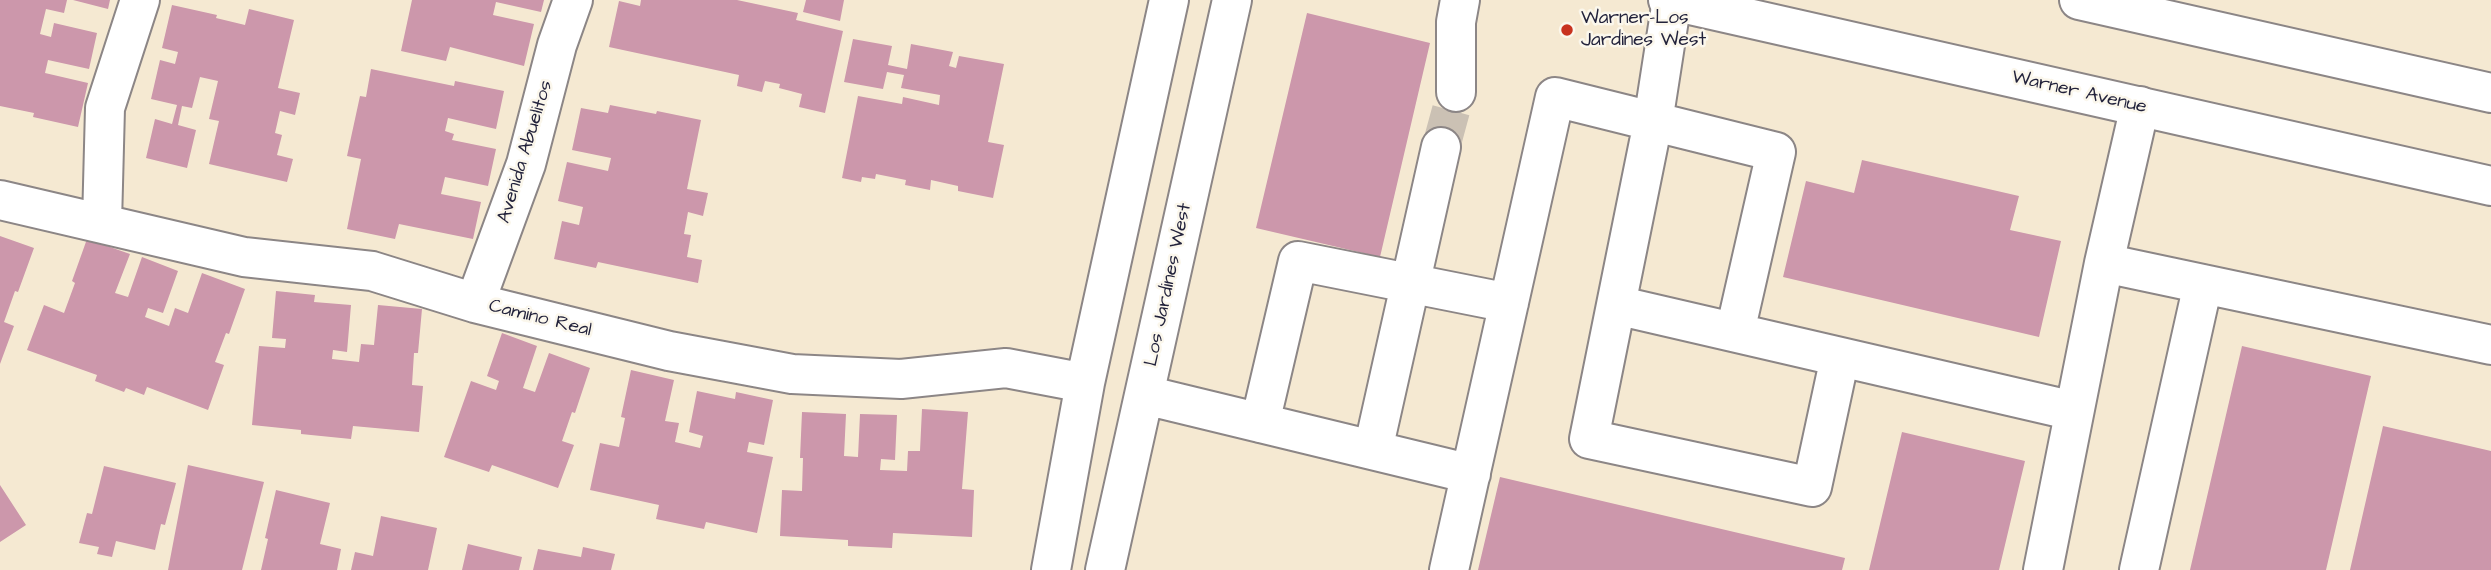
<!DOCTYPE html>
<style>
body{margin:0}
canvas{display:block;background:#f5e9d2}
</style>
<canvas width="2491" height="570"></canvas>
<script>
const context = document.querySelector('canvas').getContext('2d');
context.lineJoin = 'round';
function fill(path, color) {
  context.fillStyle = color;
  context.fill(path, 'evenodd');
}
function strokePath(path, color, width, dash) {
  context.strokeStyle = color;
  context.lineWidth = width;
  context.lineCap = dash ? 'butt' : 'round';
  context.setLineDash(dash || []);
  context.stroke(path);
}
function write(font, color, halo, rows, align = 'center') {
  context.font = font + ' "Architects Daughter",sans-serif';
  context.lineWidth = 5;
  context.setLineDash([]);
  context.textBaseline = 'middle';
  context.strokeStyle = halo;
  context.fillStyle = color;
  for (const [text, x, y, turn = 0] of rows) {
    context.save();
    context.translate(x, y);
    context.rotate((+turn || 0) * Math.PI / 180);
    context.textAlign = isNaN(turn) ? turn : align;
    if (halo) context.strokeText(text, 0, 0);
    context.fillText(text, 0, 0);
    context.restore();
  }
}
const building = new Path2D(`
 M0 0H67L64 13 46 9 40 34 51 37 54 23 97 33 89 69 48 60 45 73 88 83 78 127 33 117 34 113 0 106Z
 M73 0H110L108 9Z
 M412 0H544L541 12 496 2 493 15 534 24 524 66 450 47 446 61 401 51Z
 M641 0H737L798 13 796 20 843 31 825 113 799 107 802 94 779 88 780 84 765 81 762 92 737 86 739 75 609 47 619 1 640 6Z
 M806 0H844L840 21 803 12Z
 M172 5 217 15 216 18 245 25 249 9 294 20 278 88 300 93 295 115 280 111 275 133 282 135 277 155 293 159 287 182 209 164 219 121 209 119 218 81 200 77 192 108 182 106 178 125 196 130 187 168 146 158 155 119 172 124 177 105 151 99 160 60 175 64 178 52 162 48Z
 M1307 13 1430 43 1380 257 1256 228Z
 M853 39 892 46 888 65 907 69 911 44 953 52 949 66 956 68 959 56 1004 64 988 142 1004 145 993 198 958 191V186L931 180 930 190 905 185 906 180 876 174 875 179 862 177 861 182 842 178 858 96 902 104 903 97 939 105 940 95 901 88 904 75 887 72 883 89 844 82Z
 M371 69 454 86 455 81 504 91 496 129 448 118 445 131 454 134 452 140 496 149 488 186 445 177 441 194 481 202 473 239 399 224 395 239 347 229 361 159 347 156 360 96 366 97Z
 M610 105 656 114 657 111 701 120 687 189 708 193 703 216 688 212 684 234 691 235 687 257 702 260 698 283 598 262 596 268 554 259 562 221 579 225 583 207 558 201 567 162 608 171 611 158 572 150 581 108 608 113Z
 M1862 160 2019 196 2010 230 2061 241 2039 337 1783 277 1806 181 1854 193Z
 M0 236 34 248 18 292 15 291 4 322 14 326 0 364Z
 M87 239 130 254 115 293 128 297 142 257 178 271 163 313 148 308 145 317 169 326 175 308 188 313 202 273 245 289 229 334 226 333 215 362 224 365 208 410 147 387 144 395 126 388 124 392 95 381 97 375 27 350 44 305 64 313 75 283 72 281Z
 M276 291 315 295 314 302 351 305 347 352 333 350 332 359 359 362 361 344 374 345 378 305 422 309 418 353H414L412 385 423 386 419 432 353 426 351 439 301 434V430L252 425 259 346 285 348 286 339 272 338Z
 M502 333 537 346 523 388 535 392 549 353 590 368 575 413 572 412 562 441 574 445 558 488 492 465 489 472 444 457 471 381 496 390 499 381 487 376Z
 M2242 346 2371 376 2326 570H2190Z
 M631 370 674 380 665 421 679 423 675 442 700 448 703 436 689 432 697 391 735 399 736 392 773 400 764 445 749 442 747 452 773 457 757 533 706 522 704 529 656 519 659 505 590 490 600 443 619 447 625 418 621 417Z
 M922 409 968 412 962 489 974 490 972 537 893 533 892 548 848 546V540L780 536 782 490 802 491 803 458H800L802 412 846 414 844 456 858 457 860 414 897 415 895 460 881 459 880 470 907 471 908 451H920Z
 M2383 426 2491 451V570H2350Z
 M1902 432 2025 461 1999 570H1869Z
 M188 465 264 482 242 570H168Z
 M104 466 176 483 165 525 161 524 155 550 116 541 112 557 97 554 99 547 79 543 87 513 92 514Z
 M1500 477 1845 558 1842 570H1478Z
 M0 485 26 525 0 542Z
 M276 490 330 503 320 544 341 549 337 570H261L268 539 265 538Z
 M381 516 437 528 428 570H351L355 552 373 556Z
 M468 544 522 557 519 570H462Z
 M583 547 615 554 611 570H533L538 549 581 557Z`);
const minorTunnel = new Path2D(`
 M1441 147 1456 92`);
const minor = new Path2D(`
 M1672 0 1653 122 1616 305 2074 411
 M1456 92V22L1460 0
 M0 200 244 257 372 271 475 303 669 351 792 374 901 379 1006 368 1085 383
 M102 223 105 108 140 0
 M2104 263 2491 345
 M475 303 526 164 557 45 573 0
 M1616 305 1589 439 1812 487 1840 357
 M1145 395 1471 474
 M1260 423 1298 261 1509 303
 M1373 450 1441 147
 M1051 570 1085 383 1169 0
 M1105 570 1232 0
 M1449 570 1555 97 1776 152 1735 332
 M2043 570 2104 263 2140 106
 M2139 570 2203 284`);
const major = new Path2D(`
 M1668 0 2491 186
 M2079 0 2491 93`);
const markers = [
 [1567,30,7,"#c8321e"]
];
const poiNames = [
 ["Warner-Los",1581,19],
 ["Jardines West",1581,41]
];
const streetNames = [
 ["Warner Avenue",2079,93,13],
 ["Avenida Abuelitos",526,152,-73],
 ["Los Jardines West",1169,285,-78],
 ["Camino Real",540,319,14]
];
fill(building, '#cc97ab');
strokePath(minorTunnel, '#cbc1b4', 38, [38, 19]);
strokePath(minor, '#8c8686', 42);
strokePath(major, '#8c8686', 42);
strokePath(minor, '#fff', 38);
strokePath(major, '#fff', 38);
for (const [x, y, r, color] of markers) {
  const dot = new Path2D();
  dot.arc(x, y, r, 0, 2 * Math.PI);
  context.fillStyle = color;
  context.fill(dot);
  strokePath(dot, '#fbf7ec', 2.5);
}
write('19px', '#22223b', '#fbf7ec', poiNames, 'left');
write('19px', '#22223b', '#fbf7ec', streetNames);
</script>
